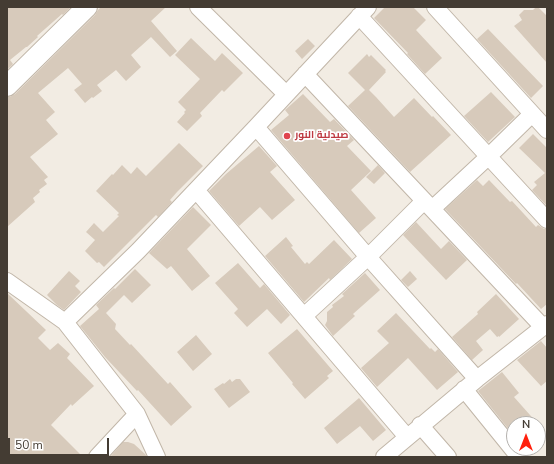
<!DOCTYPE html>
<meta charset="utf-8">
<style>
body{margin:0}
#map{position:relative;width:554px;height:464px;overflow:hidden;background:#f2ece3;font-family:"Nunito Sans",sans-serif}
canvas{display:block}
.frame{position:absolute;inset:0;border:8px solid #443c33;pointer-events:none}
.north{position:absolute;left:506px;top:416px;width:40px;height:40px;box-sizing:border-box;background:#fff;border:1px solid #b4b1ad;border-radius:50%;rotate:0deg;font-size:11px;font-weight:700;line-height:16px;text-align:center;color:#443c33}
.north::after{content:'';display:block;margin:auto;width:14px;height:18px;background:#ff200d;clip-path:polygon(50% 0,100% 100%,50% 72%,0 100%)}
.scale{position:absolute;left:8px;top:438px;width:101px;height:18px;box-sizing:border-box;border:2px solid #443c33;border-top:0;padding-left:5px;font-size:12px;line-height:14px;white-space:nowrap;color:#443c33;-webkit-text-stroke:3px #fff;paint-order:stroke}
</style>
<div id="map">
<canvas width="554" height="464"></canvas>
<div class="frame"></div>
<div class="north">N</div>
<div class="scale">50 m</div>
</div>
<script>
const context = document.querySelector('canvas').getContext('2d');
context.lineJoin = 'round';
function fill(path, color) {
  context.fillStyle = color;
  context.fill(path, 'evenodd');
}
function strokePath(path, color, width, dash) {
  context.strokeStyle = color;
  context.lineWidth = width;
  context.lineCap = dash ? 'butt' : 'round';
  context.setLineDash(dash || []);
  context.stroke(path);
}
function write(font, color, halo, rows, align = 'center') {
  context.font = font + ' "Nunito Sans",Cairo,sans-serif';
  context.lineWidth = 3.5;
  context.setLineDash([]);
  context.textBaseline = 'middle';
  context.strokeStyle = halo;
  context.fillStyle = color;
  for (const [text, x, y, turn = 0] of rows) {
    context.save();
    context.translate(x, y);
    context.rotate((+turn || 0) * Math.PI / 180);
    context.textAlign = isNaN(turn) ? turn : align;
    if (halo) context.strokeText(text, 0, 0);
    context.fillText(text, 0, 0);
    context.restore();
  }
}
const building = new Path2D(`
 M7 7H71L63 15 62 14 37 36 38 37 27 47H26L10 60 13 64 7 70Z
 M101 7H166L151 21 177 51 170 57 151 37 131 55 141 67 126 81 116 70 97 85 102 91 93 98 92 97 85 103 74 90 82 84 68 68 38 93 55 112 46 120 58 134 30 157 48 177 44 180 47 184 39 190 40 192 33 198 35 202 7 227V97H10L15 94 95 15 98 10Z
 M385 7H413L426 20 416 30 442 58 425 74 407 54 408 53 374 18Z
 M536 7H538L547 16V63L514 26 522 20 519 15 524 10H533Z
 M488 29 543 86 531 98 477 39Z
 M191 38 215 61 222 53 243 73 224 92 222 90 200 113 202 116 187 131 177 122 185 113 184 112 186 110 178 102 200 79 175 55Z
 M308 39 315 46 302 59 295 51Z
 M367 54 369 57 371 55 386 70 385 71 386 72 369 90 376 97 394 117 414 98 432 117 433 116 451 135 430 154 410 172 348 106 365 90 348 73Z
 M491 92 515 117 488 142 464 116Z
 M303 94 330 122 334 119 354 140 347 146 371 171 351 190 376 218 359 233 271 130 289 115 285 110Z
 M533 134 547 148V206L532 190 537 185 534 182 545 173 519 148Z
 M179 143 203 166 177 192 170 200 172 202 158 217 156 215 104 267 99 262 97 263 85 251 95 240 86 232 94 223 103 232 119 216 117 215 119 213 96 191 112 174 113 175 122 165 131 174 137 167 146 176Z
 M259 146 277 166 270 172 295 200 272 220 260 207 239 226 209 191 226 174Z
 M378 165 385 173 374 184 366 177Z
 M477 180 483 186 489 180 510 202 512 201 536 227 538 225 544 229H547V304L541 309 517 283 516 284 445 209Z
 M193 207 211 225 187 249 210 276 192 291 171 266 167 269 149 253Z
 M416 222 441 249 449 241 467 260 446 280 403 235Z
 M286 237 293 246 291 247 305 264 307 262 309 264 334 240 352 259 330 280 329 278 304 302 265 256Z
 M238 263 260 288 264 284 290 315 281 324 267 309 247 327 234 313 238 309 215 283Z
 M135 269 151 285 132 303 124 295 106 313 116 324 115 329 130 345 131 344 168 384 170 382 192 407 171 426 138 390 137 391 105 357 80 326 99 309 96 305 114 288 115 289Z
 M69 271 80 281 75 286 81 292 64 310 57 305 47 295Z
 M410 271 417 279 408 287 401 280Z
 M365 273 380 290 353 314 355 316 333 336 325 325 327 321V312L333 307 332 305 344 296 342 294Z
 M7 293 46 330 38 338 50 350 58 343 70 354 67 358 94 386 72 406 71 404 51 425 83 457H7Z
 M496 294 519 319 499 337V336L497 337 490 329 476 341 483 350 472 360 452 337 478 314 477 312Z
 M396 313 430 349 431 348 435 352 438 349 458 372 437 390 408 358 377 387 361 368 389 343 377 331Z
 M297 329 333 371 327 376 329 378 305 399 292 384 293 383 268 353Z
 M196 335 212 354 193 371 177 352Z
 M541 341 547 348V381L541 386 517 360Z
 M502 372 519 393 514 397 538 424H514V436L478 391Z
 M230 379 232 382 236 379H240L250 392 229 408 214 389 223 383 224 384Z
 M359 398 386 430 373 441 360 426 337 444 324 428Z
 M123 442H128L134 444 145 454 147 457H110Z`);
const minor = new Path2D(`
 M198 7 286 94
 M435 7 547 130
 M359 16 547 220
 M305 74 543 327
 M256 127 368 257 477 379
 M196 190 407 437
 M432 209 489 156 532 114
 M7 281 65 322 137 414 157 457
 M304 316 368 257 424 201
 M65 322 138 251 256 127 368 7
 M464 389 519 457
 M420 425 448 457
 M97 457 137 414
 M384 457 477 379 547 324`);
const tertiary = new Path2D(`
 M7 86 87 7`);
const markers = [
 [287,136,4,"#e0444e"]
];
const healthNames = [
 ["صيدلية النور",295,136]
];
fill(building, '#d7cabb');
strokePath(minor, '#c1b6a8', 18);
strokePath(tertiary, '#c1b6a8', 22);
strokePath(minor, '#fff', 16);
strokePath(tertiary, '#fff', 20);
for (const [x, y, r, color] of markers) {
  const dot = new Path2D();
  dot.arc(x, y, r, 0, 2 * Math.PI);
  context.fillStyle = color;
  context.fill(dot);
  strokePath(dot, '#fff', 1.5);
}
write('bold 10px', '#be3a42', '#fff', healthNames, 'left');
</script>
